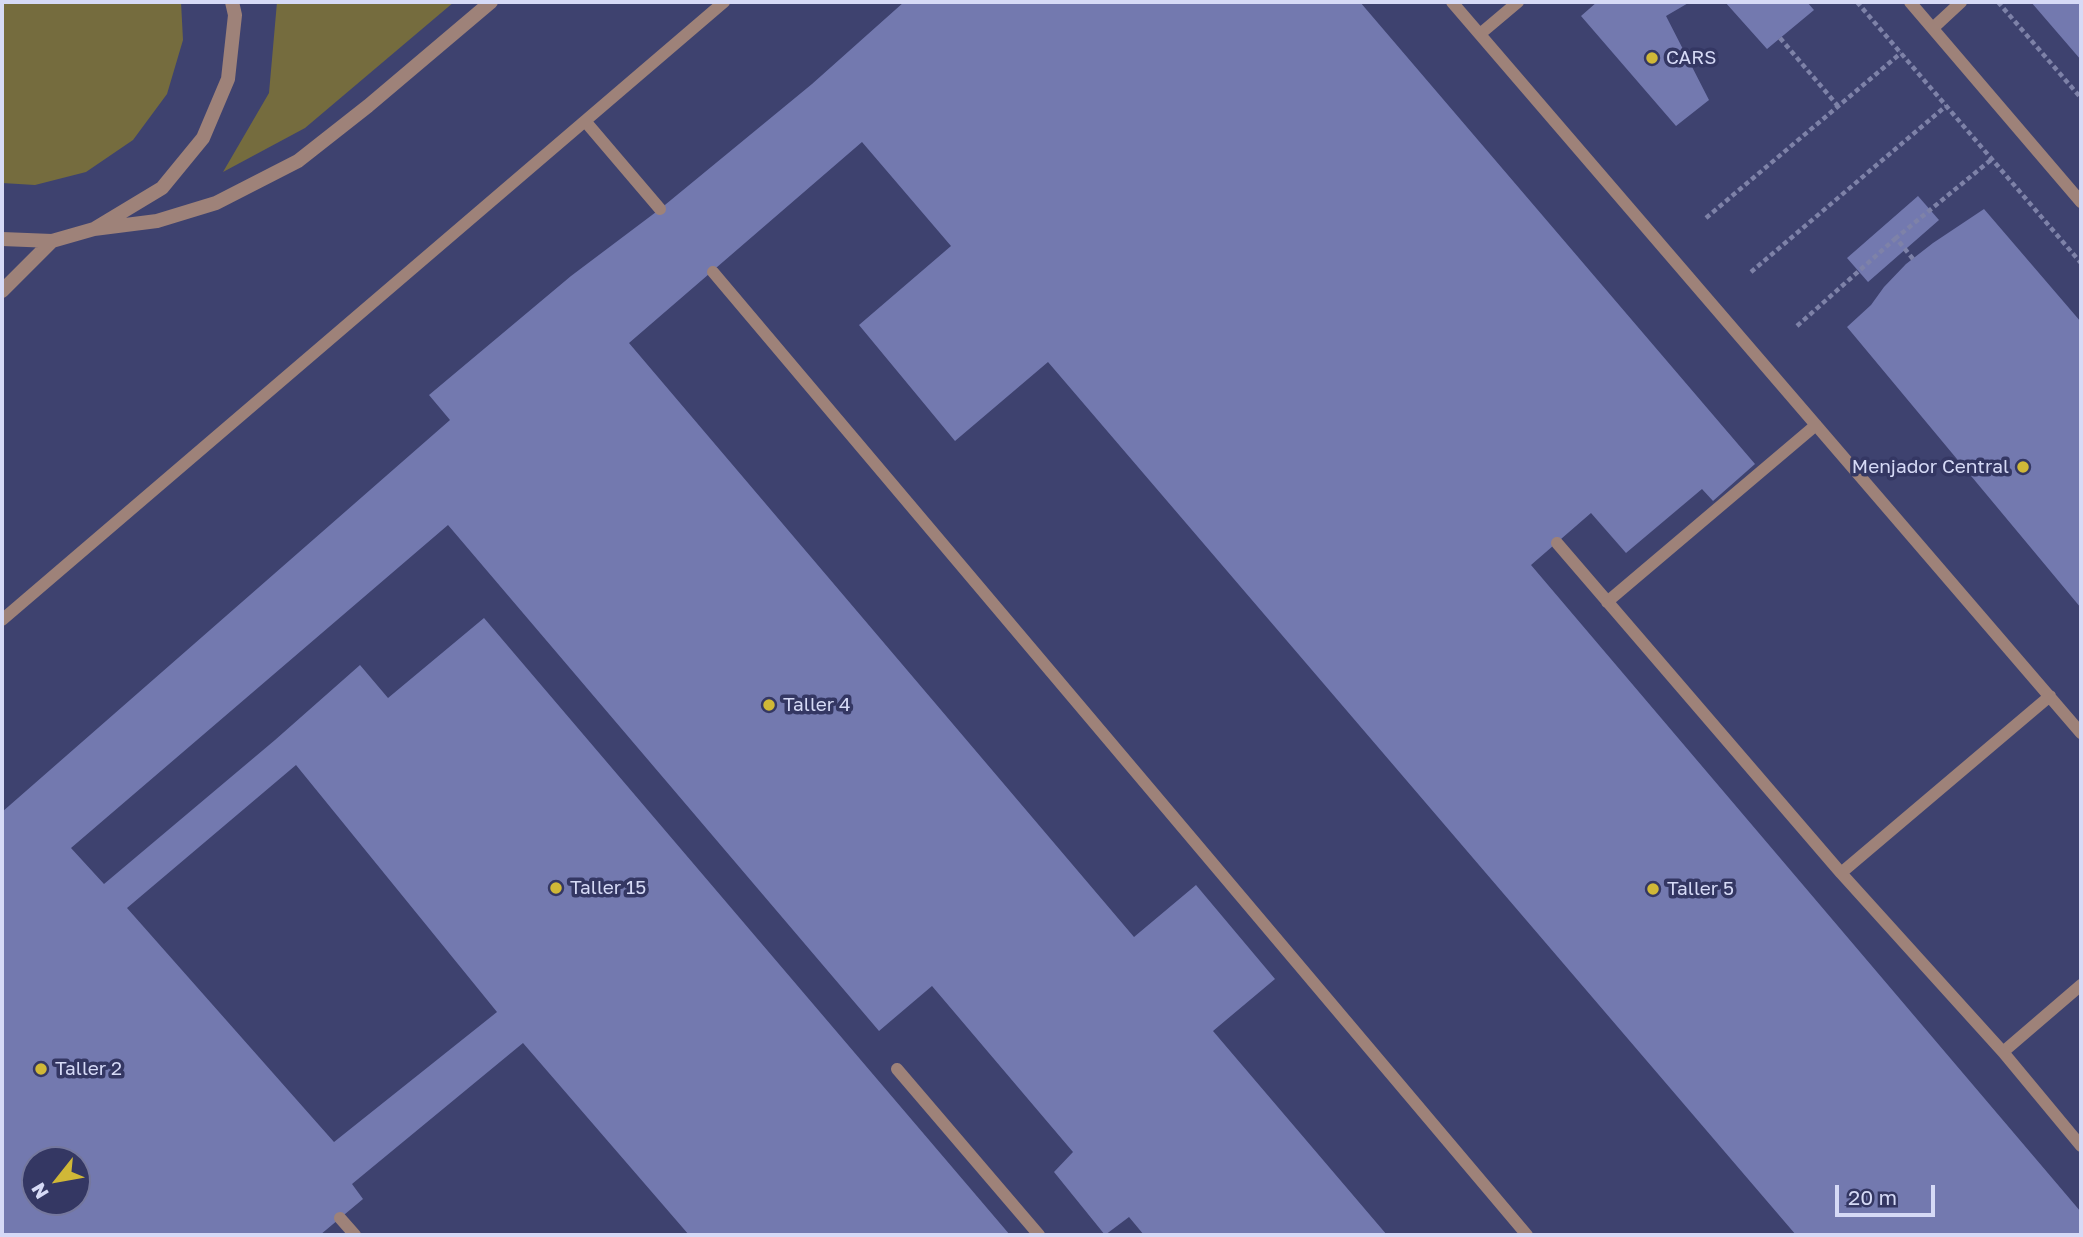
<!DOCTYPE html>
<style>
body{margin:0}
#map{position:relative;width:2083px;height:1237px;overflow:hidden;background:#3e426f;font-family:"Golos Text",sans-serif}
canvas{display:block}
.frame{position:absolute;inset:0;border:4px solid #d6daf6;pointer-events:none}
.north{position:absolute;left:21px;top:1146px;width:70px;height:70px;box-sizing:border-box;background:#343763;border:2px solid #75789e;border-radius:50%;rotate:239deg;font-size:19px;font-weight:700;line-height:28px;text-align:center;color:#d6daf6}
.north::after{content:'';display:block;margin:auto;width:24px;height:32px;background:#d0b837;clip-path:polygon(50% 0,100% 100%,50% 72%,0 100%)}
.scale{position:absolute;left:1835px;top:1185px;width:100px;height:32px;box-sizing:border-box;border:4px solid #d6daf6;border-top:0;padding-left:9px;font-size:21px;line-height:24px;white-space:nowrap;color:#d6daf6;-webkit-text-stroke:5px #343763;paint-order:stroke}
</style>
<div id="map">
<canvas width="2083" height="1237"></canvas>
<div class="frame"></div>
<div class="north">N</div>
<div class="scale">20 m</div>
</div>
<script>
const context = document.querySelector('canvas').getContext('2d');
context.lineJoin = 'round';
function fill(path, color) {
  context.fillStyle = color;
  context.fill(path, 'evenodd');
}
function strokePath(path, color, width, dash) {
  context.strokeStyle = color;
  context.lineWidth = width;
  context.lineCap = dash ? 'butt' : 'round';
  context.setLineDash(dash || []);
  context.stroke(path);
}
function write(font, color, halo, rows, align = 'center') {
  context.font = font + ' "Golos Text",sans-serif';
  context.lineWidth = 7;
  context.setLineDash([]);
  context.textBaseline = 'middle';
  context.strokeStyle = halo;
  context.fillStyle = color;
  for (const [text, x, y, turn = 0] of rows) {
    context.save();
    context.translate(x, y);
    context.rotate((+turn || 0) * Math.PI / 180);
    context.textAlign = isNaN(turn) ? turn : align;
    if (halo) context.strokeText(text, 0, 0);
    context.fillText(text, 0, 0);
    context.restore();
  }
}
const green = new Path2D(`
 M2 2H181L183 40 167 94 133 140 86 172 35 185 2 183Z
 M277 2H454L305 128 223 172 269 93Z`);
const building = new Path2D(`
 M904 2H1360L1755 464 1713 501 1702 489 1626 553 1591 513 1531 565 2081 1212V1235H1796L1048 362 955 441 859 325 951 246 862 142 629 343 1134 937 1196 885 1275 979 1213 1031 1387 1235H1144L1129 1217 1105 1235 1054 1172 1073 1152 932 986 879 1031 448 525 71 848 104 884 275 740 360 665 388 698 484 618 1010 1235H689L523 1043 352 1184 363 1199 320 1235H2V812L450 420 429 395 571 276 660 209 812 84ZM296 765 497 1012 334 1142 127 908ZM35 1160H77V1202H35Z
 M1597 2H1690L1666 16 1709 100 1676 126 1581 16Z
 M1725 2H1807L1814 10 1767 49Z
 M2031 2H2081V60Z
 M1918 196 1939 220 1868 282 1847 258Z
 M1984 209 2081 322V608L1847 327 1871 305 1884 287 1906 264 1933 243Z`);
const path = new Path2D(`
 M1857 2 2081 263
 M1998 2 2081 98
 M1780 38 1838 106
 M1706 218 1901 53
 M1913 259 1896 238 1992 159
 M1751 272 1946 106
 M1797 326 1896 238`);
const lane = new Path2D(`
 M1452 2 2081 733
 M1910 2 2081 202
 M1933 28 1961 2
 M1480 34 1518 2
 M585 121 660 209
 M713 272 1527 1235
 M1557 543 1841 873 2003 1052 2081 1146
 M1607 602 1816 425
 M2 620 724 2
 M1841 873 2050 696
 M2003 1052 2081 985
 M897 1069 1039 1235
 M340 1218 355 1235`);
const street = new Path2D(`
 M94 229 157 221 216 203 298 161 368 106 491 2
 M2 239 52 241 94 229 162 188 203 138 228 79 235 15 232 2
 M2 291 52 241`);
const markers = [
 [1652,58,7,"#d0b837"],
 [2023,467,7,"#d0b837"],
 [769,705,7,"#d0b837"],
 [556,888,7,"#d0b837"],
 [1653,889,7,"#d0b837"],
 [41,1069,7,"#d0b837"]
];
const poiNames = [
 ["CARS",1666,58],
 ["Menjador Central",2009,467,"right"],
 ["Taller 4",783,705],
 ["Taller 15",570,888],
 ["Taller 5",1667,889],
 ["Taller 2",55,1069]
];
fill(green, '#756c3e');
fill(building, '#7379af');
strokePath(path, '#7e82a8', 4.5, [5, 3.5]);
strokePath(lane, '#9e8279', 12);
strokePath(street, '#9e8279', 14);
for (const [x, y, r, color] of markers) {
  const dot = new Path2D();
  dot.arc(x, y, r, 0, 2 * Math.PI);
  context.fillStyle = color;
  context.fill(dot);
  strokePath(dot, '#343763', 2.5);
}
write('19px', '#d6daf6', '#343763', poiNames, 'left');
</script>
